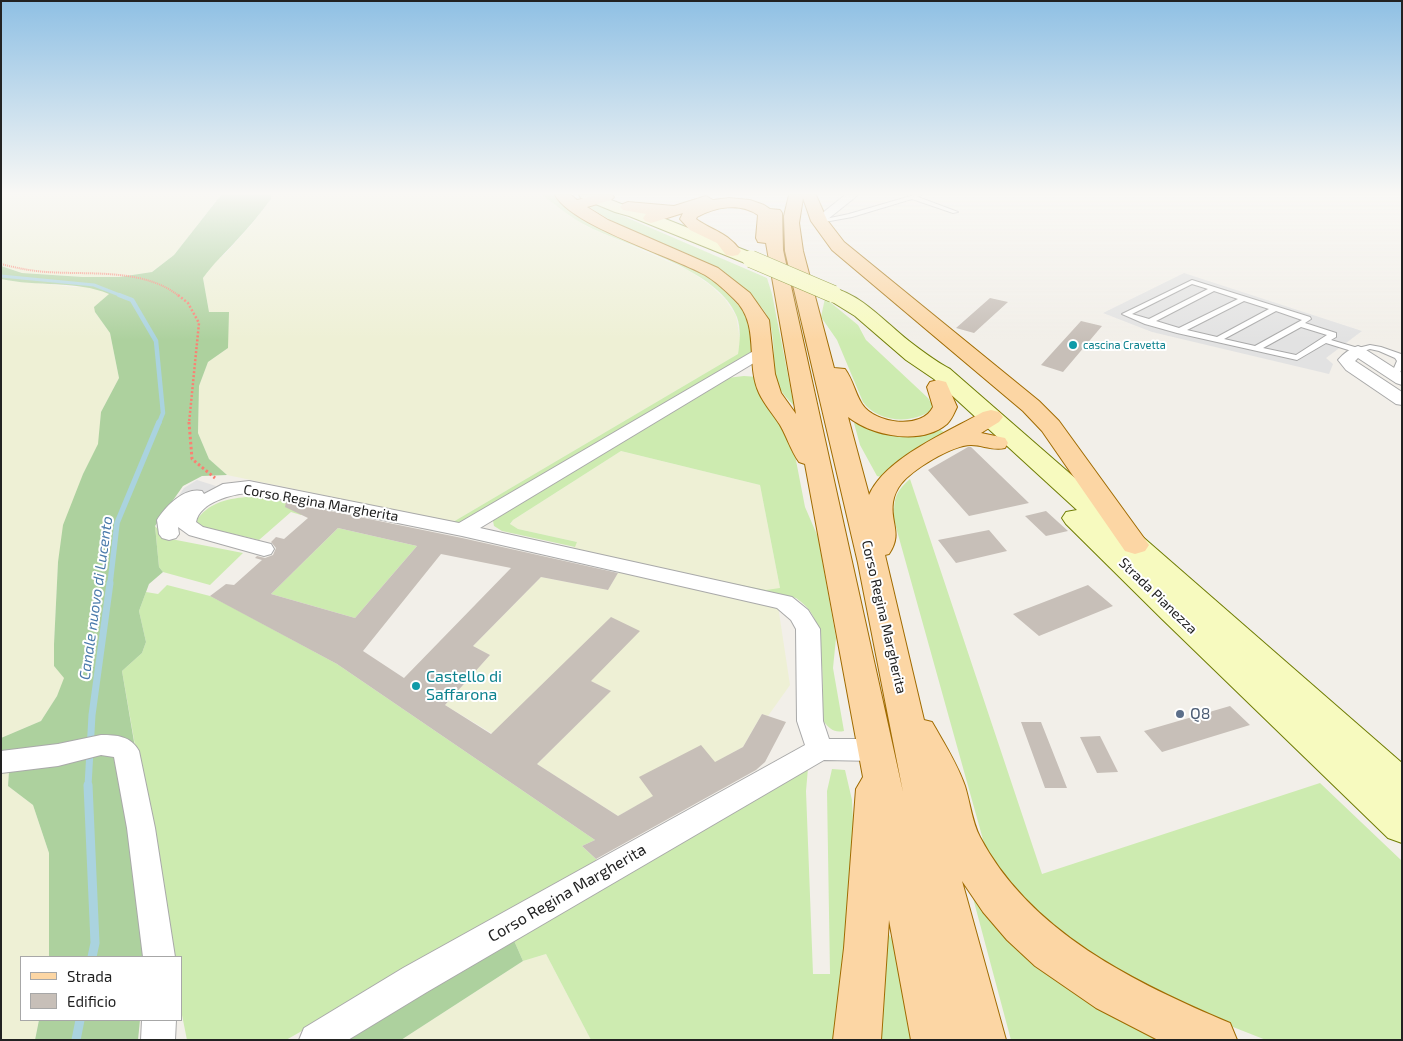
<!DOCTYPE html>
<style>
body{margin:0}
#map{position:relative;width:1403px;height:1041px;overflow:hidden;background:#f2efe9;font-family:"Exo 2",sans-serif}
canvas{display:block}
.frame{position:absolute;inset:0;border:2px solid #222;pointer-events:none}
.legend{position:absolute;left:20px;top:956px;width:162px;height:65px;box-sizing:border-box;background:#fff;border:1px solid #a7a7a7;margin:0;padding:6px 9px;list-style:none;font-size:15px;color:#222}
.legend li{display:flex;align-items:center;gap:10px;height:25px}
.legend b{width:25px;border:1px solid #a7a7a7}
</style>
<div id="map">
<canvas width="1403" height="1041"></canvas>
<div class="frame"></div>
<ul class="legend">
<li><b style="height:6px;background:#fcd6a4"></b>Strada</li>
<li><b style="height:14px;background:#c7bfb8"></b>Edificio</li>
</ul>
</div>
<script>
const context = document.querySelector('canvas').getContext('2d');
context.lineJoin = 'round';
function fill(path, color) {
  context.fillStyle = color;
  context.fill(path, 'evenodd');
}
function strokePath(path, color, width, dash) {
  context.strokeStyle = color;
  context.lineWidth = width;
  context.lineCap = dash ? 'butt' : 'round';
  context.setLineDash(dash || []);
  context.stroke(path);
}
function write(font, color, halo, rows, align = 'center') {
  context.font = font + ' "Exo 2",sans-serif';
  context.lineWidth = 4;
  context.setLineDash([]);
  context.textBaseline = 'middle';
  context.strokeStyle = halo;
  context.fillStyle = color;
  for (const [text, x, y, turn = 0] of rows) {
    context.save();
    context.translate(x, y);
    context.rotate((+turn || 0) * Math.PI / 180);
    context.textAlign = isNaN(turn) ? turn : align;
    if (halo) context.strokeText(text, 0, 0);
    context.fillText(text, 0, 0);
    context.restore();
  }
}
const farmland = new Path2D(`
 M1 195H221L174 255 152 272 119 277H83L22 273 1 266Z
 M271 195H542L588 227 688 270 710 285 725 299 736 316 740 340 738 354 453 522 227 475 209 459 198 433 199 386 208 362 228 348 209 312 203 278 214 262 225 254 250 226 271 199Z
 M1 279 73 287H92L110 294 95 307V312L110 333 119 378 101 412 99 444 83 474 58 562 54 644V666L65 678 57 696 41 721 1 738Z
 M621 451 760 485 780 588 778 606 790 685 768 716 762 714 743 747 618 816 537 764 610 691 591 681 521 751 445 705 490 655 473 646 541 577 608 590 619 571 566 558 577 542 518 529 510 525 513 520Z
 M9 766 8 786 33 805 49 853V957H21V1020H39L35 1040H1V767Z
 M546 954 591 1040H401L523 961Z`);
const grass = new Path2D(`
 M542 195H555L569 206 702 273 723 288 744 312 749 323 753 353 466 524 453 522 738 354C740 342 741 328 737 317 720 270 630 247 589 227 573 219 557 206 542 195Z
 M593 203 767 278 772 294 794 406C789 400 781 393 778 385 770 360 779 329 762 308 716 249 643 247 587 205Z
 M825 298 858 325 866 340 928 398 932 404 931 410C912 425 877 422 863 402L837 340 821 317Z
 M744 376 758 377 779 416 794 450 805 507 818 537 836 638 833 668 844 731C834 733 830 729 823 721 822 688 825 650 814 618 810 609 803 603 796 598L691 577 692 575 766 590 780 588 760 485 621 451 513 520 510 524 518 529 577 542 575 547 502 531 494 526 493 521 498 515 727 378Z
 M860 421 928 432 939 429 947 434 896 464 881 477 877 476 860 445 854 423Z
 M910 479 1042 874 1320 783 1402 861V1040H1266L1134 988 1040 921 987 854 894 520C894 500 894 493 910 479Z
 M246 497H260L311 507 301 515 291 512 259 540 199 526 196 521C208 503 226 499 246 497Z
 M155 526 166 538 243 553 210 585 163 572 159 567Z
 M338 528 417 546 355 618 271 594Z
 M167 585 210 596 224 603 337 664 595 840 582 846 599 862 286 1040H187L181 1010V957H172L122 671 142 653 146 642 139 611 146 592 158 594Z
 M808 768 806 791 813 974H830L827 791 832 769 845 770 852 800 854 843 839 1040H591L546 954 523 961 512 936Z
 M969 883 1173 1040H1011Z
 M888 933 898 949 914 1040H878Z`);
const forest = new Path2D(`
 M221 195H271V199C260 214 248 228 235 242 224 254 213 264 203 278L209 312H229L228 348 208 362 199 386 198 433 209 459 227 475 202 476 183 486 155 526 159 567 163 572 149 584 139 611 146 642 142 653 122 671 140 777 145 957H49V853L33 805 8 786 10 756 1 757V738L41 721 57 696 64 678 54 666V644L58 562 63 525 83 474 98 444 101 412 119 378 110 333 95 312 94 307 109 294C76 280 37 287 1 279V266L22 273 83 277H119L152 272 174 255Z
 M512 936 523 961 401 1040H335Z
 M39 1020H140L138 1040H35Z`);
const parking = new Path2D(`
 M1184 273 1362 331 1326 358 1333 364 1329 374 1152 332 1103 313Z
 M197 480 216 486 207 494 167 513 184 488Z`);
const streamFar4 = new Path2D(`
 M1 276 94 285 122 296`);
const streamFar3 = new Path2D(`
 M119 295 132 300 156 341 163 413 159 423`);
const streamFar2 = new Path2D(`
 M110 584 117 523 159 422`);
const streamFar1 = new Path2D(`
 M88 786 92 715 110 583`);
const stream = new Path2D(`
 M88 785 95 943 92 957
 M76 1040 80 1020`);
const building = new Path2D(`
 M990 298 1008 302 974 333 956 328Z
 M1081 321 1102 326 1063 372 1041 365Z
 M968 447H971L1029 503 969 516 928 470Z
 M286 502 462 538 618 573 608 590 541 577 473 646 490 655 445 705 491 734 611 617 640 631 591 681 611 691 537 764 618 816 653 796 639 777 701 745 715 762 743 747 762 714 786 722 765 762 756 770 596 859 582 846 595 840 337 664 210 596 226 584 234 585 262 560 255 558 257 556 265 558 273 555 276 548 271 542 276 537 284 539 308 518 285 507ZM338 528 417 546 355 618 271 594ZM441 554 511 568 404 678 363 651Z
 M1046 511 1068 531 1046 536 1025 516Z
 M989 530 1007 551 956 563 938 540Z
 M1088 585 1113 606 1039 636 1013 614Z
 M1230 706 1250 725 1162 752 1144 731Z
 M1021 722H1041L1067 788H1045Z
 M1100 736 1118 772 1097 773 1080 737Z`);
const pathFar2 = new Path2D(`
 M1 264C17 268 31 271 47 272 89 275 144 268 179 296`);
const pathFar1 = new Path2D(`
 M178 295 188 303 199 323 189 423`);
const path = new Path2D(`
 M189 422 192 459 215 478`);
const lane = new Path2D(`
 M914 195H921L918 197 958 212 953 213 912 199 852 217 819 223 816 221 849 214Z
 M1192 280 1310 317 1311 319 1305 323 1336 333V337L1331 340 1358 348 1370 345 1381 347 1401 354C1403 362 1403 374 1395 377L1391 375 1397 361 1395 358 1379 351 1370 349 1358 353 1326 343 1297 360 1177 333 1145 324 1122 314ZM1192 284 1208 289 1149 319 1132 314ZM1214 291 1238 299 1179 328 1156 321ZM1244 301 1269 309 1217 337 1187 330ZM1276 311 1302 320 1255 346 1224 339ZM1301 327 1327 335 1296 355 1263 348Z`);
const street = new Path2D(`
 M845 195H858L823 223H815L813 221 815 219Z
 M1358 346 1363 348 1402 373V385L1396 383 1358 358 1355 361 1402 392V405L1396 404 1346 370 1338 360C1343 354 1351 348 1358 346Z
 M762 347 767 349 770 352 767 355 480 528 792 597 808 610 820 629 823 721 829 739H877L886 743 890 750 886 757 877 761 824 760 427 992 348 1040H299L304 1028 403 968 805 745 797 721 796 629 791 620 777 608 462 536 249 493C232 494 200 502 196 522L203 527 271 544 274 549 271 554 264 556 189 535 178 527 179 534 176 538 169 540 162 538 159 534 157 520C166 506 184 487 202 491L204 494 223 484 249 481 459 523 757 349Z
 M101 735C117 735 131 736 139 751L155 828 175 957H143L127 828 114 757 101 755 58 766 1 773V751L58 744Z
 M142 1020H176L175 1040H141Z`);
const secondary = new Path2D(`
 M579 195H598L624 205 640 209 757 255 760 259 757 263 751 264 745 263 629 216 615 212 581 198Z
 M833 288C862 295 886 323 909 341 922 351 935 361 950 369L1402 763V843L1388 838 1162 619 1066 524 1062 518 1066 512 1077 510 934 379 906 360 855 316 826 298 824 294 826 290Z`);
const primary = new Path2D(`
 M555 195H571L577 200 597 195H612L614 197 611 200 587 207 608 220 718 268 750 293 769 320 775 374 781 393 796 414 766 243 758 242 756 238 758 215C740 202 715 207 697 217L696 219C713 231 727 232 741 251L738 255 732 256 726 255 717 243 690 230 680 219 683 213 651 223 645 221 643 218 646 214 623 210 620 207 623 204 628 202 674 206 706 196 713 200 729 198 750 200 764 205 770 209 780 210 782 213 783 250 903 792 858 563 785 251 784 216 789 195H816L827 220 844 242 1039 401 1059 421 1149 545 1145 551 1135 554 1125 551 1042 431 1023 411 832 250 811 221 803 198 799 223 803 251 834 368 845 369C853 380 855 393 862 404 875 424 922 430 933 407L927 387 930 382 938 380 946 382 957 407C954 413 952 419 947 424 921 446 872 436 848 417L869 495C885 458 948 432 983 412L991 410 999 412 1003 417 999 422 981 433 1005 438 1008 443 1005 448C992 451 983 445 971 445 952 445 912 470 901 484 897 489 894 496 893 502 890 524 903 533 889 554L885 555 924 720 932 722C944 743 957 763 965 786 970 802 972 822 980 837 1030 932 1135 983 1230 1023L1237 1040H1158L1096 1008 1035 966 1007 940 983 912 962 881 1006 1040H911L889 920 881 1040H833L844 948 856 789 863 777 805 464 799 462C791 451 787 437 780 425 773 414 764 404 759 393 745 363 761 324 734 299 726 291 715 281 705 275 671 256 572 226 555 195Z`);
const secondaryBridge = new Path2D(`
 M751 259 833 294`);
const markers = [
 [1073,345,5,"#0f9aa8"],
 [416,686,5,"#0f9aa8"],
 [1180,714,5,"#5c6f8a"]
];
const farCulturenames = [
 ["cascina Cravetta",1083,345]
];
const streetNames = [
 ["Corso Regina Margherita",321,503,10],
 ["Strada Pianezza",1158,596,44],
 ["Corso Regina Margherita",884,617,77]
];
const waterNames = [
 ["Canale nuovo di Lucento",96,598,-82]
];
const nearCulturenames = [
 ["Castello di",426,677],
 ["Saffarona",426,695]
];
const nearServicenames = [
 ["Q8",1190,714]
];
const nearStreetnames = [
 ["Corso Regina Margherita",567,893,-30]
];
fill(farmland, '#eef0d5');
fill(grass, '#cdebb0');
fill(forest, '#add19e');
fill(parking, '#e2e2e2');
strokePath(streamFar4, '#aad3df', 3);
strokePath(streamFar3, '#aad3df', 4.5);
strokePath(streamFar2, '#aad3df', 5.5);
strokePath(streamFar1, '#aad3df', 7);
strokePath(stream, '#aad3df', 9);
fill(building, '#c7bfb8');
strokePath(lane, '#a9a9a9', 2);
strokePath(street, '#a9a9a9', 2);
strokePath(secondary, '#707d05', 2);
strokePath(primary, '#a06b00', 2);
strokePath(pathFar2, '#fa8072', 2, [1, 1]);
strokePath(pathFar1, '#fa8072', 2.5, [2, 2]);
strokePath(path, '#fa8072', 3, [2.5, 2.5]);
fill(lane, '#fff');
fill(street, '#fff');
fill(secondary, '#f7fabf');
fill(primary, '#fcd6a4');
strokePath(secondaryBridge, '#707d05', 18, []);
strokePath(secondaryBridge, '#f7fabf', 17);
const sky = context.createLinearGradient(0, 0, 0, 340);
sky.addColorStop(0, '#8fc0e4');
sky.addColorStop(0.57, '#f9f8f5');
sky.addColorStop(1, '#f9f8f500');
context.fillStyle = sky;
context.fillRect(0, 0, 1403, 340);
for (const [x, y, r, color] of markers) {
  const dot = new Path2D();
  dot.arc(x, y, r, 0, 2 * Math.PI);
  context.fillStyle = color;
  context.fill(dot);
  strokePath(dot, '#fff', 2);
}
write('11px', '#0d838f', '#fff', farCulturenames, 'left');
write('14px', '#222', '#fff', streetNames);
write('italic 15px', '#4a7aab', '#fff', waterNames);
write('16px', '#0d838f', '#fff', nearCulturenames, 'left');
write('16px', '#4e5e75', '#fff', nearServicenames, 'left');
write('16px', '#222', '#fff', nearStreetnames);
</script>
